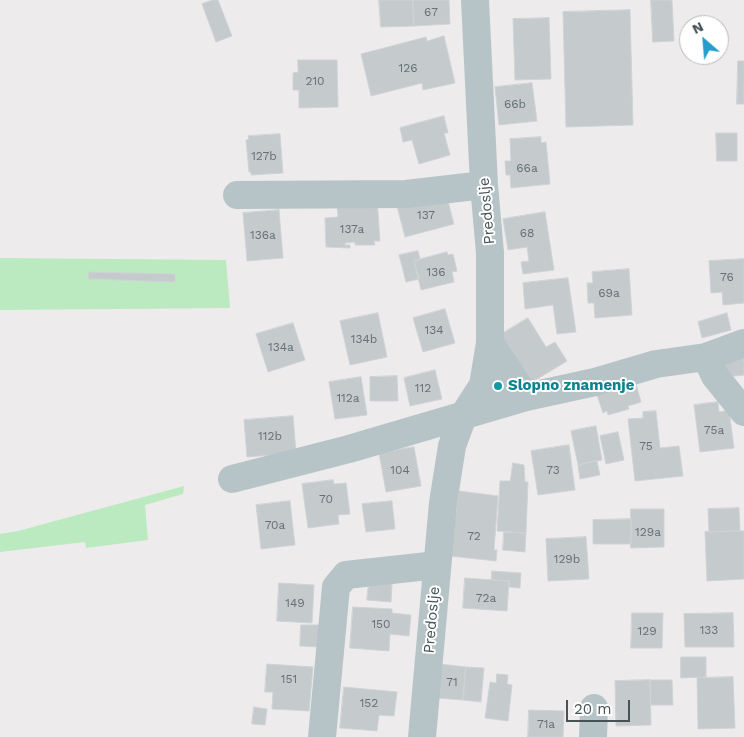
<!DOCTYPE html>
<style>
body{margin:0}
#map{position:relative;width:744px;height:737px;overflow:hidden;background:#eeebec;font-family:"Work Sans",sans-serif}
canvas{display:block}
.north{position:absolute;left:679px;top:15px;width:50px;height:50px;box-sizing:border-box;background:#fff;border:1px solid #b5babc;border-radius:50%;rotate:333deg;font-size:14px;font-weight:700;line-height:20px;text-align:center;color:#455357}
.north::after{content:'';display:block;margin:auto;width:18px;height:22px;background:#269dcd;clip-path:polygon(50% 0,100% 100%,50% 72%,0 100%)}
.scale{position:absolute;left:566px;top:700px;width:64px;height:22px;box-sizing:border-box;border:2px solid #455357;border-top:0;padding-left:6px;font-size:15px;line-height:18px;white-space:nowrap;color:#455357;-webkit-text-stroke:4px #fff;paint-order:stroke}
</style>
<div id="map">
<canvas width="744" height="737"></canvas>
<div class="north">N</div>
<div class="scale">20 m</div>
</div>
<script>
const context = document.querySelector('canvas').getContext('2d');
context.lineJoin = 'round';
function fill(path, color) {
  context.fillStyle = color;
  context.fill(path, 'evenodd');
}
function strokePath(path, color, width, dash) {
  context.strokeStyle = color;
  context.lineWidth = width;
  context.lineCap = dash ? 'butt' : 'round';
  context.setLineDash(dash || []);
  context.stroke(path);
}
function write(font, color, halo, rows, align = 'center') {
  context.font = font + ' "Work Sans",sans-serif';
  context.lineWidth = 4;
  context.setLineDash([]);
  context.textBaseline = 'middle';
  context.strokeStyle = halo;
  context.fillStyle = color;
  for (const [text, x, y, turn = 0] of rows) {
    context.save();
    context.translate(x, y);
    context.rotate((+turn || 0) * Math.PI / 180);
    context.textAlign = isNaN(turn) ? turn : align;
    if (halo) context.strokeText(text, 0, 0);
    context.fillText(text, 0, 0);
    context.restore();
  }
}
const green = new Path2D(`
 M0 258 226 260 230 308 0 310Z
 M184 486 183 494 145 505 148 540 86 548 85 542 0 552V534L18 531Z`);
const building = new Path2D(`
 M213 0H218L232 36 216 42 202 4Z
 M379 0H413L414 26 381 27Z
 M413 0H449L450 24 414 26Z
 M651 0H672L674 41 653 42Z
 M630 10 633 125 566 127 563 12Z
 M549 18 551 79 515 80 513 19Z
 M444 36 455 83 423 90 422 83 371 96 361 54 426 37 427 41Z
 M298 60H337L338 107 299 108V90H293V73L298 72Z
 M738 61H744V104H737Z
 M532 83 537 121 499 125 495 87Z
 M444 116 448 133H444L450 155 419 164 412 140 403 142 400 128Z
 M716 133H737V161H717Z
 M280 134 283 173 251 175V172H249L246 140 249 139 248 136Z
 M541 137V143L546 142 550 184 511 188 510 175H506L505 161H511L510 139Z
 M446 194 454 224 405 237 397 206Z
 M377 199 380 241H374L375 245H355V242L345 243V245H350V248L326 247 325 218 338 217 337 201Z
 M279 210 283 258 247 261 243 213Z
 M545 212 554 270 523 274 521 262 529 261 527 247 508 250 503 219Z
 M418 251 420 259 414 261 419 279 406 282 399 255Z
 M447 252 448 255 453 254 457 271 452 272 454 282 421 290 414 261Z
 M744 259V303L723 305 722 292 711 293 709 261Z
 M629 269 632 315 595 318 594 303H588L587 283H593L592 272Z
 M89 272 175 274V282L89 279Z
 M568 278 576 332 557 334 553 305 525 309 523 283Z
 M445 309 455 343 423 352 413 318Z
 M378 313 387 357 350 365 340 321Z
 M727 313 731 330 702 338 698 322Z
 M528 318 546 347 555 342 567 361 529 384 500 335Z
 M293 323 305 360 268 372 256 334Z
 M744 355V375L724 377 723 357Z
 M435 370 442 399 410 406 404 378Z
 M397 376 398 401H370V377Z
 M361 377 367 415 335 419 329 382Z
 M634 377 641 402 628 406 629 409 608 415 607 411 603 413 595 389Z
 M718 402 719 412 729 410 734 448 700 452 694 405Z
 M656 411 660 448 679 446 683 476 635 481 628 419 643 418V412Z
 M293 416 296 453 247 457 244 420Z
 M596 426 602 460 578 465 571 431Z
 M618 432 624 460 606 464 600 436Z
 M569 445 575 490 538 495 531 451Z
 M414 447 421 486 386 492 379 453Z
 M597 461 600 475 580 479 578 465Z
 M513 463 524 465 525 482H528L526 533 497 531 500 481H510Z
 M333 480 334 484 346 483 350 514 338 515 339 524 308 528 302 484Z
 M459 491 498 496 494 550H497L496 561 450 556Z
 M290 501 295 545 261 549 256 505Z
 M392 501 395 529 366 532 362 504Z
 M739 508 740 531 709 532 708 509Z
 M631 509H664V547L631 548Z
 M631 519V544H593V520Z
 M740 531H744V579L707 581 705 532Z
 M504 532 526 533 525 552 503 550Z
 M586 537 589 579 548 581 546 539Z
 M492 571 521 573 520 588 509 587V581L492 580Z
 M465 578 509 581 507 611 463 608Z
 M369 582 392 584 391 602 367 600Z
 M279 583 314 585 312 623 277 621Z
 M353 607 392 609V613L411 615 409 636 390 634 389 651 350 648Z
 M632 613H663L662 648H631Z
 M733 613 734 647H685L684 614Z
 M301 625H321L319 647 300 646Z
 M681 657H706V677L681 678Z
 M267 664 313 667 309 711 272 709 273 692H265Z
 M440 664 466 667 463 700 437 698Z
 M466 667 484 668 481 702 463 700Z
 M497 674 508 675 507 684 512 685 508 721 485 718 490 682 496 683Z
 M733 677 735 728 698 729 697 678Z
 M650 680 651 725 616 726 615 681Z
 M650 680H672L673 705H651Z
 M344 687 397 692 394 716 379 715 377 731 340 728Z
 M254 707 267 709 265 725 252 724Z
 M529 710 564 711 563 737H528Z`);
const minor = new Path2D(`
 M237 195 406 194 484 185
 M490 343 526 397
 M706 357 715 376 744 412
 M232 479 349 449 526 397 595 382 656 364 706 357 744 343
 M322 737 336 587 346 575 437 565
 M422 737 443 503 452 446 463 416 483 385 490 343V253L484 185 475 0
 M593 737 594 708`);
const markers = [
 [498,386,5,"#0f9aa8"]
];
const numberNames = [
 ["67",431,12],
 ["126",408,68],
 ["210",315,81],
 ["66b",515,104],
 ["127b",264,156],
 ["66a",527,168],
 ["137",426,215],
 ["137a",352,229],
 ["68",527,233],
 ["136a",263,235],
 ["136",436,272],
 ["76",727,277],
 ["69a",609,293],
 ["134",434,330],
 ["134b",364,339],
 ["134a",281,347],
 ["112",423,388],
 ["112a",348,398],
 ["75a",714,430],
 ["112b",270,436],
 ["75",646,446],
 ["104",400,470],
 ["73",553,470],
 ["70",326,499],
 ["70a",275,525],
 ["129a",648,532],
 ["72",474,536],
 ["129b",567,559],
 ["72a",486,598],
 ["149",295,603],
 ["150",381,624],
 ["133",709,630],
 ["129",647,631],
 ["151",289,679],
 ["71",452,682],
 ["152",369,703],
 ["71a",546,724]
];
const streetNames = [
 ["Predoslje",487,211,-95],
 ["Predoslje",432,620,-85]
];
const cultureNames = [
 ["Slopno znamenje",508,386]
];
fill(green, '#bbeac0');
fill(building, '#c5cacd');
strokePath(building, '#cfd3d6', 1);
strokePath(minor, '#b7c4c7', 28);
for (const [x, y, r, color] of markers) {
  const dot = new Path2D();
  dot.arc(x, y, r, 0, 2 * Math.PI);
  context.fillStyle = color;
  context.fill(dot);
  strokePath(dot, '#fff', 2);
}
write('12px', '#657174', null, numberNames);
write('15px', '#455357', '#fff', streetNames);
write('bold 15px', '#0d838f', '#fff', cultureNames, 'left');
</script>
